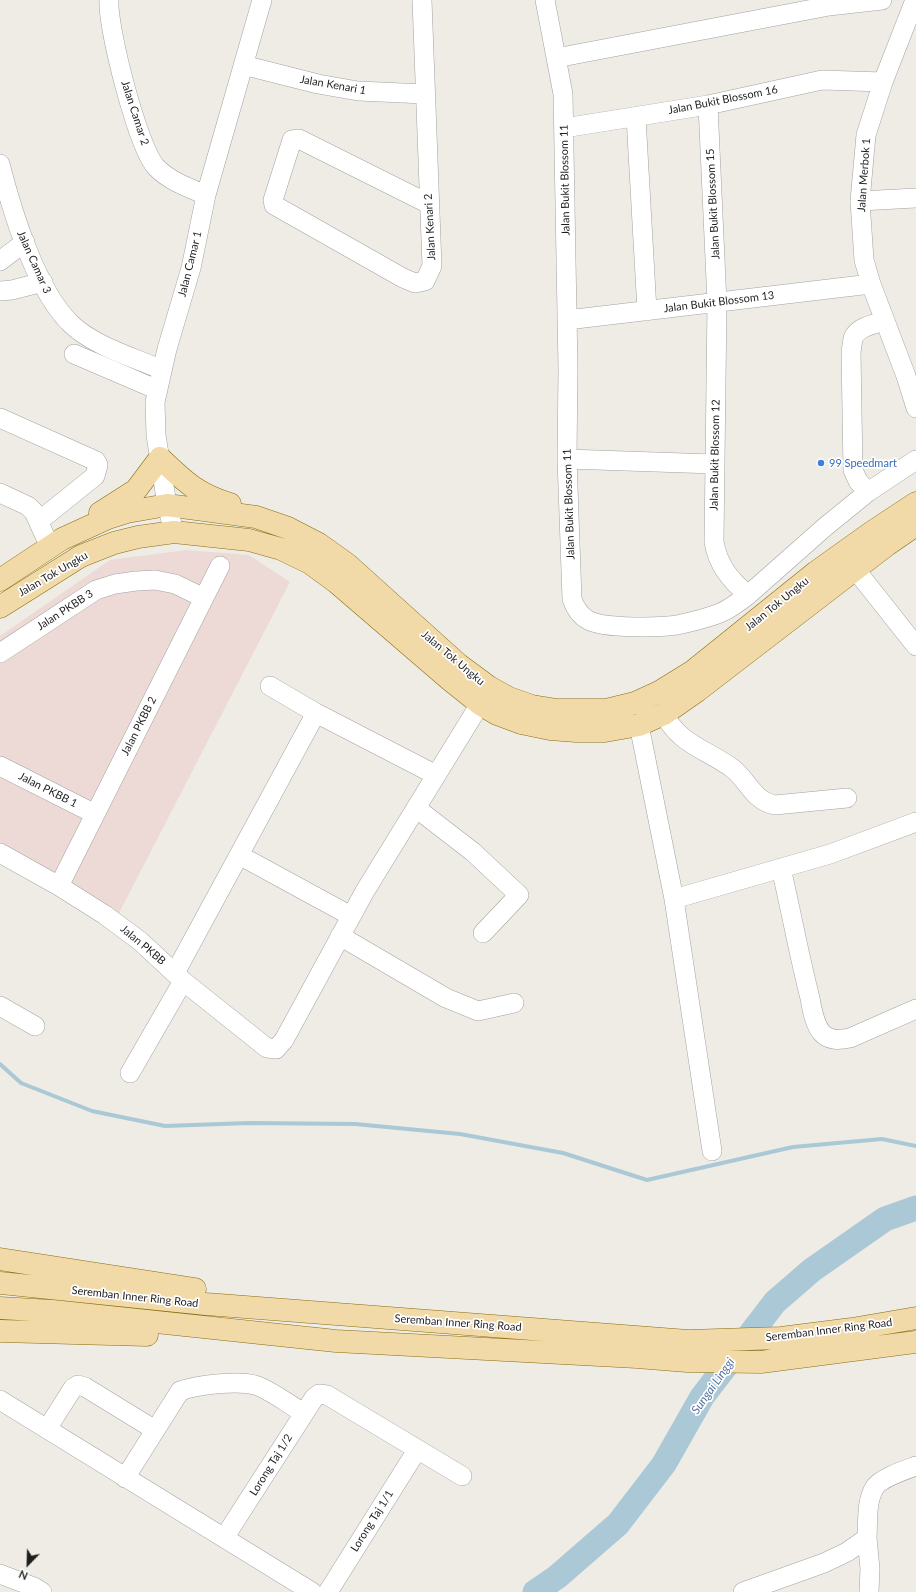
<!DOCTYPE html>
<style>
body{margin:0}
#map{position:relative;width:916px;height:1592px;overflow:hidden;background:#eeece5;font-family:Lato,sans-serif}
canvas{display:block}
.north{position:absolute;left:8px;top:1544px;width:40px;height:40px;-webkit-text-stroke:3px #fff;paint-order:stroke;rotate:203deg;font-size:11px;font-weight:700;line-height:16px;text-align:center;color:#1e1e1e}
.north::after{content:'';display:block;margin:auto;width:14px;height:18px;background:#1e1e1e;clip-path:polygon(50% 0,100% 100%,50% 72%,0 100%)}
</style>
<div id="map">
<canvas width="916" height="1592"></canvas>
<div class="north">N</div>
</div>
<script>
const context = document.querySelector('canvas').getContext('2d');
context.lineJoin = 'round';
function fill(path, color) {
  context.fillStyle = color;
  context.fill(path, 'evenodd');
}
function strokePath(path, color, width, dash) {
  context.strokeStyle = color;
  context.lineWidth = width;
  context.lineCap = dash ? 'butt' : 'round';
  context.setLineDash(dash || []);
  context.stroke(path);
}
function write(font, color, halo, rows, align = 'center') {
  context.font = font + ' Lato,sans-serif';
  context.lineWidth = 3.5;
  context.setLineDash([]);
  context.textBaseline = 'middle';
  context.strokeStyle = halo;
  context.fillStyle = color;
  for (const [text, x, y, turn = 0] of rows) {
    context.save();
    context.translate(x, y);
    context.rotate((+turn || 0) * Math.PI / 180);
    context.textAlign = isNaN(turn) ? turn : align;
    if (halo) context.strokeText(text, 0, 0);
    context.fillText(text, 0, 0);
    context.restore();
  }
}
const commercial = new Path2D(`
 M186 550 249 555 290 582 118 915 0 850V636L110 560Z`);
const stream = new Path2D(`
 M0 1064 21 1083 92 1111 165 1126 249 1123 355 1124 460 1134 563 1153 647 1180 793 1147 882 1139 916 1146`);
const river = new Path2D(`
 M535 1592 557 1577 618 1524 664 1464 702 1397 775 1302 812 1270 885 1219 916 1208`);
const minor = new Path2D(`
 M109 0C107 27 138 148 156 167 169 181 189 188 206 195
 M422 0 432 266 425 281 415 283 403 278 274 205 273 200 292 140 299 139 429 204
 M545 0 563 94 568 369 567 459 572 599C575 608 579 615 588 620 604 629 663 628 682 624 694 621 708 618 720 613 730 609 739 602 748 595L825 527 868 492 916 460
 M915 0 883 82 866 135 860 201 864 260 871 284 906 376 916 408
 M556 58 829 6 882 0
 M243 65 318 84 358 91 425 94
 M708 105 717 303 714 542C718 565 730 580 748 595
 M636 117 647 311
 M564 128 708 105 822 80 883 82
 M0 164C12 211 36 290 71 324 94 346 133 357 162 370
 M860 201 916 198
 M0 261 25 242
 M0 291 12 290 43 282
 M567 320 871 284
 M74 354 158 390
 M0 418 96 461 98 465 95 476 39 521
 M567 459 714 464
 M868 492 858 481 853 470 851 352C852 348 852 340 854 336 860 326 875 324 885 321
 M0 493 28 506 34 512 50 547
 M174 532 167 505 156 435 155 402 167 349 191 268 206 195 262 0
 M855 569 916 646
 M0 653 96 590 115 584 136 581 155 580 175 584 204 598
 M270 686 316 713 436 775
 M664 714C680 745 706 749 732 768 748 780 753 801 775 805L847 798
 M639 725 674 899 712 1151
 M0 766 95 814
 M416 808 473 852 519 895 483 933
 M0 853 59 886 105 915 140 941 183 981 267 1048 276 1049 284 1040 365 891 480 704
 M239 855 351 916
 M781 868C791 911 799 955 810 998 812 1009 814 1024 822 1033 829 1041 840 1040 850 1038L916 1009
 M59 886 220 566
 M674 899 830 854 916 822
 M340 936 446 998 478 1011 514 1003
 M175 973 316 713
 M0 1006 35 1026
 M130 1073 183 981
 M0 1400 312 1592
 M47 1429 73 1388 78 1385 85 1387 155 1430
 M125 1478 180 1391C197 1385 237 1380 255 1385 271 1390 289 1405 304 1413
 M224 1538 314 1398 319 1394 327 1395 462 1476
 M867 1538 870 1569 869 1592
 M0 1574 34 1587 42 1592
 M328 1592 417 1450
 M743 1592 824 1563 847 1552 867 1538C868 1523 866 1500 875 1487 881 1478 905 1470 916 1466`);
const major = new Path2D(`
 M100 513 136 490 160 458C184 481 197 494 230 504
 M0 580 62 539 108 518 127 512 167 505 256 517 288 528 319 544 347 564 458 664 489 687 509 698 532 706 557 710H606L635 703 659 692 693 671 816 572 872 532 916 503
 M0 607 81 556 114 543 138 537 174 532 249 540 281 549 310 563 336 582 450 680 480 704 497 714 521 723 550 729 576 731H605L639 725 664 714 697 691 887 545 916 525
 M0 1259 195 1289
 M0 1283 206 1304 688 1341 781 1338 852 1329 916 1318
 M0 1308 52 1311 336 1341 637 1357 687 1361 761 1362 916 1342
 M0 1331 147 1335`);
const markers = [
 [821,463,4,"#3f7fe0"]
];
const streetNames = [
 ["Jalan Kenari 1",333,85,10],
 ["Jalan Bukit Blossom 16",723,100,-11],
 ["Jalan Camar 2",135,113,72],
 ["Jalan Merbok 1",864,175,-86],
 ["Jalan Bukit Blossom 11",565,180,-91],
 ["Jalan Bukit Blossom 15",713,204,-93],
 ["Jalan Kenari 2",430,227,-93],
 ["Jalan Camar 3",34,262,66],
 ["Jalan Camar 1",190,264,-76],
 ["Jalan Bukit Blossom 13",719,302,-7],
 ["Jalan Bukit Blossom 12",715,455,-89],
 ["Jalan Bukit Blossom 11",569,504,-92],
 ["Jalan Tok Ungku",53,574,-30],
 ["Jalan Tok Ungku",777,604,-39],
 ["Jalan PKBB 3",65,610,-33],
 ["Jalan Tok Ungku",453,658,40],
 ["Jalan PKBB 2",139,726,-63],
 ["Jalan PKBB 1",48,790,27],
 ["Jalan PKBB",143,945,40],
 ["Seremban Inner Ring Road",135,1297,6],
 ["Seremban Inner Ring Road",458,1323,4],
 ["Seremban Inner Ring Road",829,1330,-7],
 ["Lorong Taj 1/2",271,1465,-58],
 ["Lorong Taj 1/1",372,1521,-58]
];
const shopNames = [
 ["99 Speedmart",829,463]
];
const waterNames = [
 ["Sungai Linggi",713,1386,-55]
];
fill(commercial, '#eddad6');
strokePath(stream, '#abc8d7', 4);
strokePath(river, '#abc8d7', 25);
strokePath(minor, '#a2a2a2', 20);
strokePath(major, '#886e11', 23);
strokePath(minor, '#fff', 19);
strokePath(major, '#f1daa7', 22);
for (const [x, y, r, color] of markers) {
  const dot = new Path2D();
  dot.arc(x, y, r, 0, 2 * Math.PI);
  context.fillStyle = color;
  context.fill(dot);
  strokePath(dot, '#fff', 1.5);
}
write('11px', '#1e1e1e', '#fff', streetNames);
write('11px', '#366cbe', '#fff', shopNames, 'left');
write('italic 12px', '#5573a3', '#fff', waterNames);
</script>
